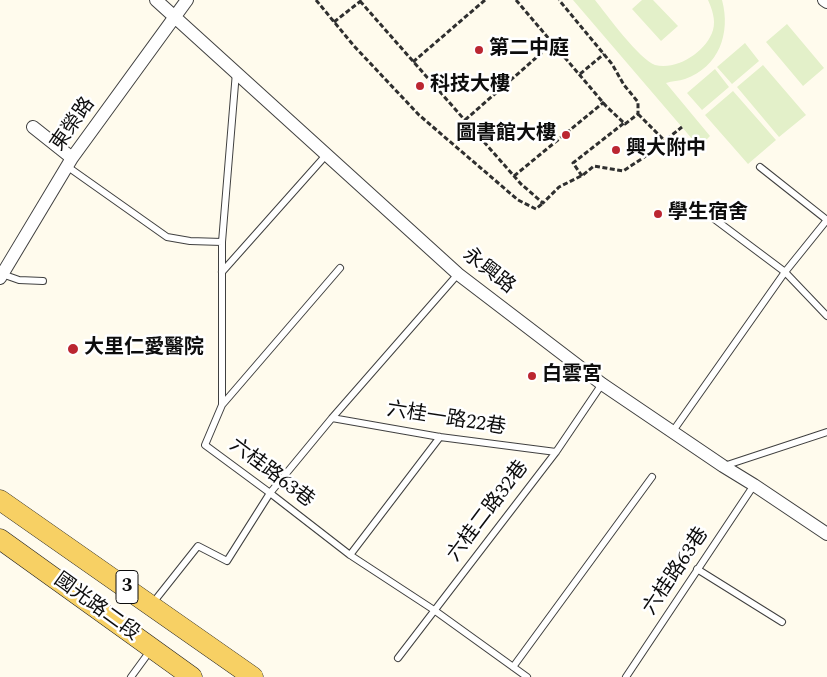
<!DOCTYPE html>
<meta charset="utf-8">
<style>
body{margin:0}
canvas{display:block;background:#fffbed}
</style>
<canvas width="827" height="677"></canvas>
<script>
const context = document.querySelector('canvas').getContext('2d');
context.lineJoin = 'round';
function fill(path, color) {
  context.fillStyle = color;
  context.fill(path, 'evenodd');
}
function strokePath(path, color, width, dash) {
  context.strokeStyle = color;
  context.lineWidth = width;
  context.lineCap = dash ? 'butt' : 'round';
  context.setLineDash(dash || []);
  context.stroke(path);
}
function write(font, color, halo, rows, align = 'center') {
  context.font = font + ' Spectral,"Noto Sans TC",serif';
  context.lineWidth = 5;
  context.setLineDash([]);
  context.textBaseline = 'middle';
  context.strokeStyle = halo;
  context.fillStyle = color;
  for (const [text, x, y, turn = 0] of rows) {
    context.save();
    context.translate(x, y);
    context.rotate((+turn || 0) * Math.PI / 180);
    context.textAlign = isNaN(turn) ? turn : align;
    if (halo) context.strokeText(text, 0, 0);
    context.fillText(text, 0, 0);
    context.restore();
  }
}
const pitch = new Path2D(`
 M573 0H595C606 14 640 60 655 65 677 71 707 51 713 30 716 20 712 9 708 0H722C731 33 719 67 685 79 679 81 672 81 666 83L710 136 699 147Z
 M642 0H653L678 26 661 41 632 9Z
 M787 24 824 68 803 86 766 42Z
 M745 43 759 61 732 84 717 67Z
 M763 65 806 115 779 137 737 87Z
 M715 69 729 87 702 110 687 93Z
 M733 91 776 140 748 164 705 115Z`);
const path = new Path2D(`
 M316 0 354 46 419 115 518 200 536 209 543 203
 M516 0 606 106 625 124 638 114V102L624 85 612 64 559 0
 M360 1 521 184 543 203 559 187 583 175 594 166 623 171 643 158 682 127
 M334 22 362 0
 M413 62 485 0
 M580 74 604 54
 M638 114 665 141
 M465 120 553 43
 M514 176 604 102
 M582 176 573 163 624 123`);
const service = new Path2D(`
 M236 72 222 242V405L205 445 270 493 350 555 434 610 527 677
 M68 167 167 237 190 241 222 242
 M760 167 827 220
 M713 218 785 272 827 316
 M222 272 327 154
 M2 274 19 280 43 281
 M222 405 340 268
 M332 418 440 437 556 452
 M673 431 785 272 827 220
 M724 466 827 432
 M350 555 440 437
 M697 569 782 622
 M152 604 198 546 227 561 270 493 332 418 458 274
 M398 658 556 452 602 384
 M513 667 652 477
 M131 677 150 651
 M626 677 754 485`);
const minor = new Path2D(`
 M156 0 458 274 602 384 723 466 754 485 827 534
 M824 0 827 2
 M33 127 72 158
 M0 278 72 158 187 0`);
const primary = new Path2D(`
 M0 500 253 677
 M0 539 192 677`);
const markers = [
 [479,50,5,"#bb2631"],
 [420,86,5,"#bb2631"],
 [566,135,5,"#bb2631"],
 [616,150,5,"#bb2631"],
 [658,214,5,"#bb2631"],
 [73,349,6,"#bb2631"],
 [532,376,5,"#bb2631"]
];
const shields = [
 [127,587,22]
];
const shieldNames = [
 ["3",127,587]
];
const poiNames = [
 ["第二中庭",489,50],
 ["科技大樓",430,86],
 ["圖書館大樓",556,135,"right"],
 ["興大附中",626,150],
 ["學生宿舍",668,214],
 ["大里仁愛醫院",84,349],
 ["白雲宮",542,376]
];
const streetNames = [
 ["東榮路",74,125,-55],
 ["永興路",488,272,38],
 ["六桂一路22巷",446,420,9],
 ["六桂路63巷",271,474,37],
 ["六桂二路32巷",489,512,-53],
 ["六桂路63巷",677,572,-56],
 ["國光路二段",96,608,36]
];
fill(pitch, '#e3f0c9');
strokePath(service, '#404040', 8);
strokePath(minor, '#404040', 14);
strokePath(primary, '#1e1e1e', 21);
strokePath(path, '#2f2f2f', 3, [5, 2.5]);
strokePath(service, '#fff', 6);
strokePath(minor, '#fff', 12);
strokePath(primary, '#f7d064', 20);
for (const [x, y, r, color] of markers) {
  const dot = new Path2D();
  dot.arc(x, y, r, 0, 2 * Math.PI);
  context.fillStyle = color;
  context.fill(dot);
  strokePath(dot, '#fff', 2);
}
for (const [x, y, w] of shields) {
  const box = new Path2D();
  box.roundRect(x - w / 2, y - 16.5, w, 33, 4);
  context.fillStyle = '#fff';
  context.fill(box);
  strokePath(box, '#0d0d0d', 1);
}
write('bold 19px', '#0d0d0d', null, shieldNames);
write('bold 20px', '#0d0d0d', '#fff', poiNames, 'left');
write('20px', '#0d0d0d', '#fff', streetNames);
</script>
